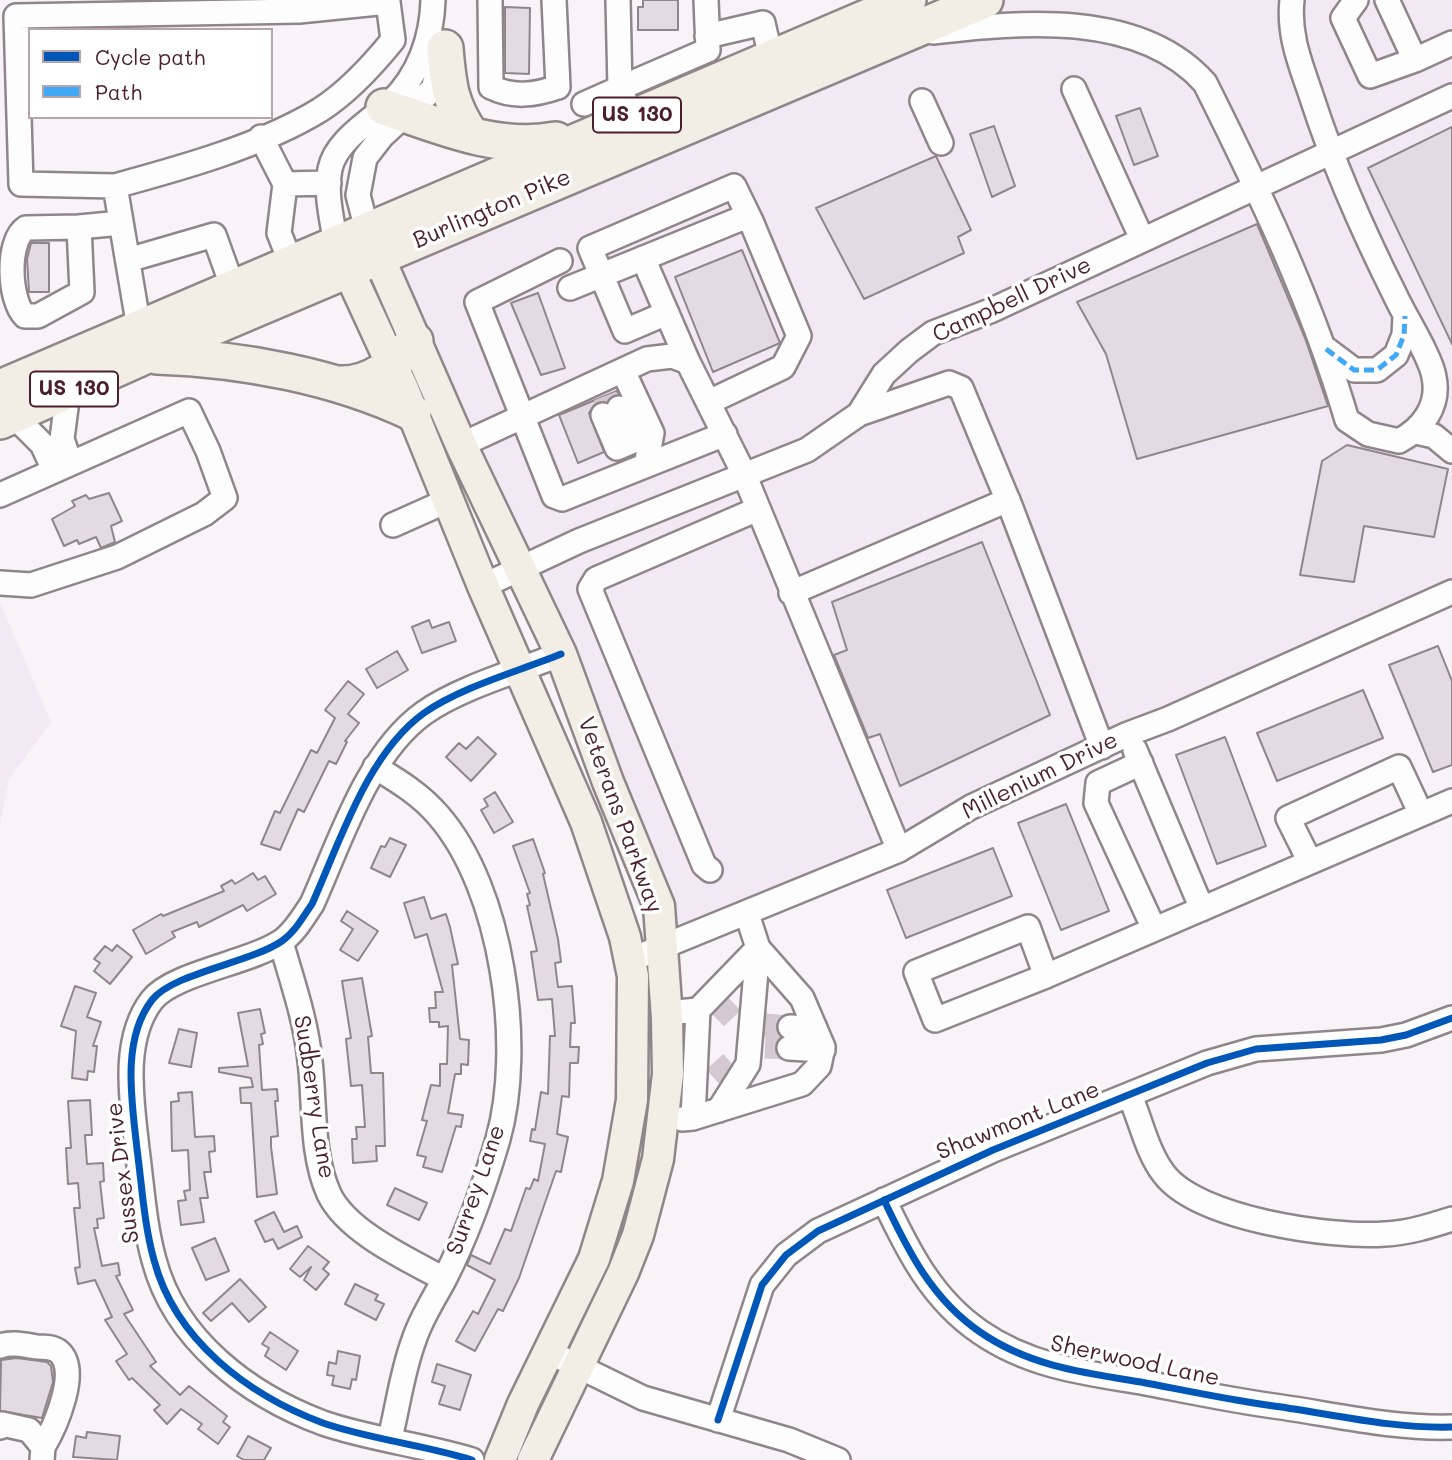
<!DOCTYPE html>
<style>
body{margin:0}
#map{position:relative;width:1452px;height:1460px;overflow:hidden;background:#f7f3f7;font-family:Mali,sans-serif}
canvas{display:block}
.legend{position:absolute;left:28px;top:28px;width:245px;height:91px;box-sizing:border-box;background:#fff;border:2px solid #b7a5aa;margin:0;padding:9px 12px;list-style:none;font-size:21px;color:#4a1f2b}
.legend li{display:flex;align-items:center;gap:14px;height:35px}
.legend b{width:35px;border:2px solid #b7a5aa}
</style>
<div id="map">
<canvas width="1452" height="1460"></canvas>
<ul class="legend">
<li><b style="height:9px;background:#0057b8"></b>Cycle path</li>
<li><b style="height:9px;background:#3fa9f5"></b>Path</li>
</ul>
</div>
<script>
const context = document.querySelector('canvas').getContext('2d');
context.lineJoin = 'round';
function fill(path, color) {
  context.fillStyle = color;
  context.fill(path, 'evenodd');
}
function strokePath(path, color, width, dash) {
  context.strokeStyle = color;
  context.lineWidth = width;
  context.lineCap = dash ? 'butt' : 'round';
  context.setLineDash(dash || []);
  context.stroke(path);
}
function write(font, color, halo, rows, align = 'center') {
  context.font = font + ' Mali,sans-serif';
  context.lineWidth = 7;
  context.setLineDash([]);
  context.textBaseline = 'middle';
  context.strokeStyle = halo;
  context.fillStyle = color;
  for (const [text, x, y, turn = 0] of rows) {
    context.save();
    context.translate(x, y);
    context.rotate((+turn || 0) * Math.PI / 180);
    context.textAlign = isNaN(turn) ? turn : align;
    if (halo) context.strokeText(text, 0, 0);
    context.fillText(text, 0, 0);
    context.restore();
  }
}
const built = new Path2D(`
 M985 0H1452V597L661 949 659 906 379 258Z
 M0 602 51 722 9 779 0 826Z`);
const building = new Path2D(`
 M643 0H678V30H638V7H643Z
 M505 7 530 8 529 74 505 73Z
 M1140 108 1158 156 1134 165 1116 116Z
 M994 126 1015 186 992 197 970 134Z
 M1452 127V344L1368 168Z
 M936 156 971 230 958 237 964 253 864 299 816 208Z
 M1257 224 1305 338 1328 406 1137 459 1106 354 1077 302Z
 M31 243H49V292H29L27 259Z
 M742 250 780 343 713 372 675 277Z
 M538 293 565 368 541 375 511 303Z
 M617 391 619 394 607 402H597L589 413 604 452 578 463 559 415Z
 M1347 445 1448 469 1434 537 1364 526 1354 582 1300 575 1322 461Z
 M109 493 122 521 111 526 115 542 101 548 96 537 79 544 77 540 64 546 52 519 75 506 72 501 86 495 89 499Z
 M982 542 1050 715 900 786 880 734 868 738 834 655 847 650 832 602Z
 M429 620 432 628 449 622 456 641 422 653 412 627Z
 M1438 646 1452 681V765L1433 772 1389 665Z
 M397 651 408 670 377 688 366 669Z
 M348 681 364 694 348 714 359 723 345 741 347 742 336 764 329 761 304 812 298 809 280 850 261 844 275 811 280 813 311 750 317 753 335 718 325 710Z
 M1363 690 1383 738 1277 781 1257 733Z
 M478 737 496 754 471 781 446 757 459 743 466 749Z
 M1225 737 1266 846 1217 864 1176 755Z
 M495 792 513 822 494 833 481 810 488 806 484 799Z
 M1066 804 1109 911 1061 930 1018 823Z
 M390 838 406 845 390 877 371 868 381 846 385 847Z
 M533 839 545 873 543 874 558 939 561 962 555 963 558 987 572 986 575 1023H571L570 1047H579L578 1063H570L569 1097 562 1096 557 1134 568 1137 561 1172 556 1171 519 1278 503 1311 498 1309 475 1351 456 1341 473 1311 478 1314 495 1280 467 1265 471 1255 490 1264 505 1229 511 1231 526 1188 530 1189 534 1179 538 1181 545 1144 530 1141 532 1129 535 1130 541 1092 548 1094 550 1036H555L552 999 538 1000 531 952 537 951 527 906 530 905 527 894 530 893 513 846Z
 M993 848 1012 896 906 938 887 890Z
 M253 873 258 880 265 876 276 894 247 911 243 905 199 927 197 922 172 932 175 937 146 954 133 930 161 914 163 916 224 891 221 886 232 880 235 884Z
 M424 897 431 919 446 914 450 927 458 964 452 965 460 1039 469 1040 468 1065 461 1064V1074H455L448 1113 463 1115 461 1127 456 1126 442 1172 423 1167 426 1157 417 1155 427 1121 422 1120 431 1085 440 1086V1064H447L448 1026 439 1027V1022H430L429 1008H436L435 992H443L427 934 415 938 404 903Z
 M347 911 378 931 358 961 340 950 353 929 341 921Z
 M117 945 132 957 110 984 94 971 100 963 94 959 105 946 112 951Z
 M362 978 372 1036 368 1037 371 1073H383L385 1146H376L377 1161 353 1163 352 1139H357L356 1127H365L362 1085 351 1086 346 1039 351 1038 342 981Z
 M75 986 96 993 87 1017 101 1022 93 1046H97L94 1072 88 1071 87 1080 72 1078 76 1031 61 1026Z
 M260 1009 265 1033 261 1034 263 1044 259 1045 262 1090 277 1089 278 1101H275L278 1136 271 1137V1147L277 1194 257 1197 251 1103H241L240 1088 253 1087 251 1078 219 1072V1068L248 1066 238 1013Z
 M179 1029 197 1033 191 1067 169 1063Z
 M192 1092 195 1137 214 1136 215 1151 209 1152 211 1172H204L208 1198H200L204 1222 181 1225 178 1201 186 1200 184 1191 190 1190 188 1150 172 1151 171 1102 179 1101 178 1093Z
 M90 1100 92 1135H85L87 1164 103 1163 104 1181 100 1182 104 1218 97 1219 98 1228H94L102 1266 118 1263 120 1275 116 1276 133 1310 124 1314 156 1362 150 1366 180 1395 189 1386 227 1416 223 1422 230 1427 218 1444 198 1429 202 1424 181 1409 167 1424 154 1410 160 1405 132 1378 129 1380 116 1361 127 1354 105 1320 112 1317 95 1280 78 1284 75 1268 80 1267 74 1208H80L78 1183 68 1184 66 1148H71L68 1101Z
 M395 1188 427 1203 419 1220 387 1205Z
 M274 1212 284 1232 297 1226 302 1237 278 1249 273 1239 265 1242 255 1221Z
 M215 1238 229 1271 206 1280 192 1248Z
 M308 1246 329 1262 323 1269 329 1274 316 1290 304 1280 311 1267 300 1277 290 1269Z
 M240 1279 266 1307 249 1322 232 1303 211 1321 203 1313Z
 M355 1284 378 1295 375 1300 384 1304 376 1320 345 1304Z
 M270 1332 298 1351 286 1370 265 1356 269 1348 262 1344Z
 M338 1351 360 1356 356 1380 352 1379 350 1389 332 1385 334 1376 327 1375 329 1362 336 1364Z
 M17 1358 47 1362 51 1366 53 1382 42 1418 0 1411 1 1360Z
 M437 1364 471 1375 460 1410 439 1404 445 1386 432 1382Z
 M87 1432 120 1436 117 1460 73 1457 76 1436 86 1438Z
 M248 1436 271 1448 264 1460H244L237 1456Z`);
const minorTunnel = new Path2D(`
 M605 396 611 411
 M716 1018 736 999
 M764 1025 790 1027
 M765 1047 789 1048
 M714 1078 734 1060`);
const minor = new Path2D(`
 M490 0 491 87C513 98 535 95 558 87
 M554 0 558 87
 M706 0 708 49
 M1356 0 1343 18 1370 76 1415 60
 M1387 0 1415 60 1452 43
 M933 32C1021 22 1140 10 1205 83 1260 193 1312 302 1347 420L1368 434 1399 441C1422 429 1440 406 1434 377 1431 357 1404 315 1395 295 1363 231 1334 166 1312 98 1301 65 1288 36 1292 0
 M707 36 763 23 771 58
 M1074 89 1142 239
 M625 101 620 88 708 50
 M922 101 941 143
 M584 104 620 88 618 0
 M261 137 285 184 279 233 291 263
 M285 184 329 183
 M115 186 21 184 16 16 299 11 388 2 393 40C372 66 348 92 320 110 261 146 181 168 115 186L139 328
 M79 227 26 228C6 241 9 301 25 316H38L82 292 79 227 121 223
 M367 230 358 195 365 158 382 136 433 89 441 61
 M336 244C332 220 325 193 330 169 336 140 371 121 391 102 419 75 432 38 433 0
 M643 258 688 362
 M128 260 214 235 233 288
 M560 261 477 302 554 496 562 499 725 434
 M570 288 740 219 751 221 799 336 783 367 709 402
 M667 313 625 331 590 248 734 186 751 221
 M1326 349 1354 370H1377L1396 355 1404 335 1405 316
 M619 372 626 377 652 433 646 465
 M68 392 62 439 70 463
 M619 408 633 440
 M859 414 949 383 961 388 1011 508 1102 747
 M13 415 42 444 54 470
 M603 415 617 448 652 433
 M1416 432 1434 436 1452 451
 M461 445 647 359 672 356 688 362 744 474 899 850
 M0 495 189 411 208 451 225 498 204 514 117 557 31 585 0 583
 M393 525 449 500
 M483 586 579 541 807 450 859 414 884 374 909 351 933 333 990 311 1452 96
 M791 593 1008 500
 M1135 750 1202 909
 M1141 763 1098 783 1096 803 1154 929
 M375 767C398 781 420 794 438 815 503 889 524 1047 498 1139 484 1187 467 1235 445 1278 434 1299 421 1318 414 1340 402 1372 398 1406 390 1438
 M1310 862 1288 818 1399 767 1421 814
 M710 870 704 865 590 589 596 579 758 509
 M281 942C292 981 306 1020 310 1061 315 1103 311 1155 329 1194 347 1232 409 1260 444 1279
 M630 960 899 850 971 807 1128 734 1168 719 1452 592
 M1046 976 1028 927 916 972 935 1020 1046 976 1452 801
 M667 1013 698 1010 758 948 747 914
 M790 1027 815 1028
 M789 1048 823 1050
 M1130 1096C1141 1121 1147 1152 1164 1174 1198 1219 1331 1238 1385 1234 1408 1233 1430 1226 1452 1219
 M719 1110 748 1064 758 948
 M693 1118 802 1084 819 1066 823 1047 802 998 758 948
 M682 1119 693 1118 698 1010
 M884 1200C908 1251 932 1299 980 1332 1029 1366 1084 1373 1141 1382 1183 1390 1225 1399 1267 1405 1328 1413 1390 1429 1452 1427
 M0 1346C12 1342 24 1345 37 1347 44 1347 52 1347 58 1351 81 1369 55 1427 43 1447
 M549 1352 643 1398 789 1440 838 1460
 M718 1420 762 1285 786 1255 818 1231 993 1150 1207 1063 1256 1049 1381 1040 1406 1035 1452 1018
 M0 1427 2 1424 29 1430 43 1447 42 1460
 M472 1460C424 1445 369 1439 323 1423 248 1395 175 1340 154 1260 144 1224 142 1186 137 1149 132 1102 121 1040 152 1000 173 973 250 963 282 941 295 932 303 917 312 904 340 842 367 754 424 713 461 687 519 671 561 654`);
const major = new Path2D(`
 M370 237 461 445 561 654 608 782 659 906 667 1018 668 1074 658 1159 638 1235 623 1273 533 1460
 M339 250 403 389 483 586 586 822 625 937 633 976 632 1100 618 1181 594 1259 523 1404 500 1460`);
const highway = new Path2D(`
 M445 48C448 85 450 104 471 135
 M384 107C440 126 496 151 556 140
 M157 356C243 359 335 376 413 413
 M337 384C372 386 393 365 415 341
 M0 388 908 0
 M0 421 147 355 985 0`);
const quiet = new Path2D(`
 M1326 349 1354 370H1377L1396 355 1404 335 1405 316`);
const cycleway = new Path2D(`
 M884 1200C908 1251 932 1299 980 1332 1029 1366 1084 1373 1141 1382 1183 1390 1225 1399 1267 1405 1328 1413 1390 1429 1452 1427
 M718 1420 762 1285 786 1255 818 1231 993 1150 1207 1063 1256 1049 1381 1040 1406 1035 1452 1018
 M472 1460C424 1445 369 1439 323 1423 248 1395 175 1340 154 1260 144 1224 142 1186 137 1149 132 1102 121 1040 152 1000 173 973 250 963 282 941 295 932 303 917 312 904 340 842 367 754 424 713 461 687 519 671 561 654`);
const shields = [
 [637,115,88],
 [74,389,88]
];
const shieldNames = [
 ["US 130",637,115],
 ["US 130",74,389]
];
const streetNames = [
 ["Burlington Pike",492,209,-23],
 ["Campbell Drive",1012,300,-25],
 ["Millenium Drive",1040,776,-26],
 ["Veterans Parkway",620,815,70],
 ["Sudberry Lane",314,1097,81],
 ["Shawmont Lane",1018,1121,-22],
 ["Sussex Drive",123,1173,-97],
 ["Surrey Lane",476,1190,-71],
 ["Sherwood Lane",1135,1361,12]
];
fill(built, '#f3e9f4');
fill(building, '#e3dae4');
strokePath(building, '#90868a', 2);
strokePath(minorTunnel, '#d4c9ce', 23, [23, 11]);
strokePath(minor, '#90868a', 28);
strokePath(major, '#90868a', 35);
strokePath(highway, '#90868a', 40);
strokePath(minor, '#fefdfe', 23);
strokePath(major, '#f2ede5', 30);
strokePath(highway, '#f2ede5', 35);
strokePath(quiet, '#3fa9f5', 5, [10, 5]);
strokePath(cycleway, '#0057b8', 7);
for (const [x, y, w] of shields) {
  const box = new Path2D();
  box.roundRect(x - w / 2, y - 17.5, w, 35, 5);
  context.fillStyle = '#fff';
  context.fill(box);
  strokePath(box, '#4a1f2b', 2);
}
write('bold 21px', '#4a1f2b', null, shieldNames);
write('23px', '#4a1f2b', '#fff', streetNames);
</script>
